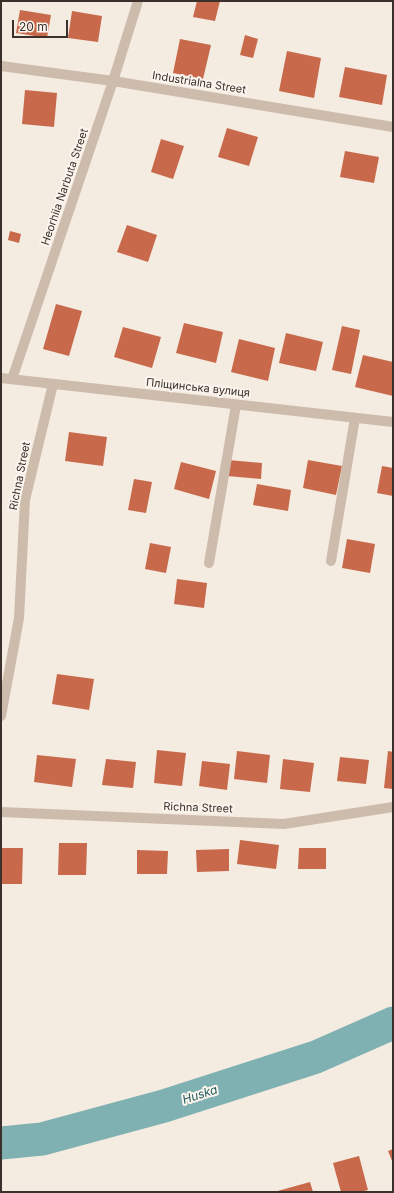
<!DOCTYPE html>
<meta charset="utf-8">
<style>
body{margin:0}
#map{position:relative;width:394px;height:1193px;overflow:hidden;background:#f4ebe1;font-family:Inter,sans-serif}
canvas{display:block}
.frame{position:absolute;inset:0;border:2px solid #3b302b;pointer-events:none}
.scale{position:absolute;left:12px;top:20px;width:56px;height:18px;box-sizing:border-box;border:2px solid #3b302b;border-top:0;padding-left:5px;font-size:12px;line-height:14px;white-space:nowrap;color:#3b302b;-webkit-text-stroke:3px #fbf5ee;paint-order:stroke}
</style>
<div id="map">
<canvas width="394" height="1193"></canvas>
<div class="frame"></div>
<div class="scale">20 m</div>
</div>
<script>
const context = document.querySelector('canvas').getContext('2d');
context.lineJoin = 'round';
function strokePath(path, color, width, dash) {
  context.strokeStyle = color;
  context.lineWidth = width;
  context.lineCap = dash ? 'butt' : 'round';
  context.setLineDash(dash || []);
  context.stroke(path);
}
function fill(path, color) {
  context.fillStyle = color;
  context.fill(path, 'evenodd');
}
function write(font, color, halo, rows, align = 'center') {
  context.font = font + ' Inter,sans-serif';
  context.lineWidth = 4;
  context.setLineDash([]);
  context.textBaseline = 'middle';
  context.strokeStyle = halo;
  context.fillStyle = color;
  for (const [text, x, y, turn = 0] of rows) {
    context.save();
    context.translate(x, y);
    context.rotate((+turn || 0) * Math.PI / 180);
    context.textAlign = isNaN(turn) ? turn : align;
    if (halo) context.strokeText(text, 0, 0);
    context.fillText(text, 0, 0);
    context.restore();
  }
}
const river = new Path2D(`
 M1 1143 42 1139 164 1106 316 1057 393 1023`);
const building = new Path2D(`
 M197 1H220L215 21 193 17Z
 M20 10 51 15 47 38 16 33Z
 M72 11 102 16 98 42 68 38Z
 M245 35 258 39 253 58 240 55Z
 M180 39 211 45 203 79 173 73Z
 M287 51 321 58 314 98 279 91Z
 M345 67 387 75 382 105 339 97Z
 M25 90 57 93 54 127 22 124Z
 M227 128 258 137 249 166 218 157Z
 M161 139 184 146 173 179 151 172Z
 M345 151 379 157 374 183 340 177Z
 M127 225 157 235 148 262 117 252Z
 M10 231 21 234 19 243 8 240Z
 M56 304 82 311 69 356 43 349Z
 M184 323 223 332 216 363 176 353Z
 M342 326 360 330 351 374 332 370Z
 M123 327 161 337 152 368 114 357Z
 M286 333 323 342 316 371 279 363Z
 M239 339 275 348 268 381 231 372Z
 M363 355 393 362V396L355 387Z
 M69 432 107 437 103 466 65 461Z
 M228 460 262 463 261 479 227 476Z
 M308 460 342 466 336 495 303 488Z
 M181 462 216 471 209 499 174 489Z
 M382 466 393 468V496L377 493Z
 M134 479 152 482 146 513 128 510Z
 M257 484 291 490 288 511 253 505Z
 M347 539 375 544 370 573 342 568Z
 M150 543 171 547 166 573 145 569Z
 M177 579 207 583 204 608 174 604Z
 M57 674 94 679 89 710 52 704Z
 M157 750 186 753 182 786 154 783Z
 M237 751 270 755 267 783 234 779Z
 M388 751 393 752V789L384 788Z
 M37 755 76 759 72 787 34 782Z
 M340 757 369 760 366 784 337 781Z
 M106 759 136 762 133 788 102 785Z
 M283 759 314 763 310 792 280 789Z
 M202 761 230 764 227 790 199 786Z
 M240 840 279 845 276 869 237 864Z
 M59 843H87L86 875H58Z
 M1 848H23L22 884H1Z
 M299 848H326V869H298Z
 M229 849V871L197 872 196 850Z
 M137 850 168 851 167 874H137Z
 M393 1149V1163L388 1151Z
 M359 1156 368 1190 360 1192H341L333 1163Z
 M310 1182 313 1192H274Z`);
const service = new Path2D(`
 M331 561 355 418
 M209 563 236 405`);
const minor = new Path2D(`
 M1 66 113 81 393 127
 M1 378 393 422
 M12 379 113 81 138 1
 M1 716 19 618 25 500 53 384
 M1 812 284 824 393 807`);
const streetNames = [
 ["Industrialna Street",199,83,9],
 ["Heorhiia Narbuta Street",65,187,-71],
 ["Пліщинська вулиця",198,388,6],
 ["Richna Street",20,476,-79],
 ["Richna Street",198,808,2]
];
const waterNames = [
 ["Huska",200,1095,-18]
];
strokePath(river, '#7fb0b2', 33);
fill(building, '#c8694b');
strokePath(service, '#cdbbac', 10);
strokePath(minor, '#cdbbac', 10);
write('11px', '#3b302b', '#fbf5ee', streetNames);
write('italic 12px', '#1f5a5e', '#fbf5ee', waterNames);
</script>
